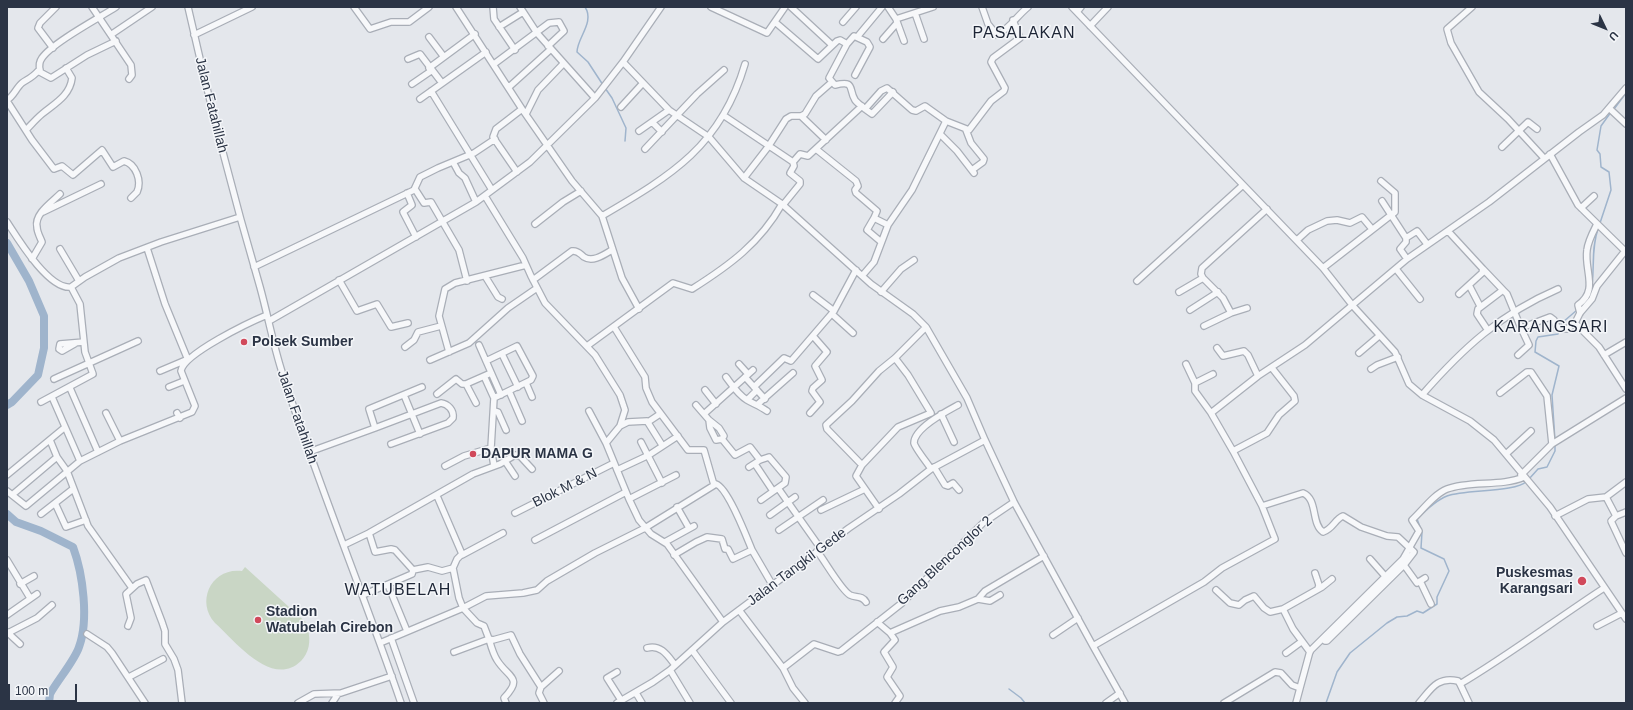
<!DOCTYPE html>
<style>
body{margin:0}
#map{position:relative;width:1633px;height:710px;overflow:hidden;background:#e4e7ec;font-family:Arial,sans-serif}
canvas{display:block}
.frame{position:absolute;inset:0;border:8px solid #2b3445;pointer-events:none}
.north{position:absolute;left:1585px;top:8px;width:40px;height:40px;-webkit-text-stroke:3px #f4f6f9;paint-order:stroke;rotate:133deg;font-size:11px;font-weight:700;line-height:16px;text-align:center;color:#2b3445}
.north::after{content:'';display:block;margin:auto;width:14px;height:18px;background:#2b3445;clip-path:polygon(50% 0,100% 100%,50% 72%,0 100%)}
.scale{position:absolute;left:8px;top:684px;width:69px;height:18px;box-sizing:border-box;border:2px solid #2b3445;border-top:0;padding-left:5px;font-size:12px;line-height:14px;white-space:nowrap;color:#2b3445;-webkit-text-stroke:3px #f4f6f9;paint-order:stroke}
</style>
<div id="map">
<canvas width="1633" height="710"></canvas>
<div class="frame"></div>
<div class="north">U</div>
<div class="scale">100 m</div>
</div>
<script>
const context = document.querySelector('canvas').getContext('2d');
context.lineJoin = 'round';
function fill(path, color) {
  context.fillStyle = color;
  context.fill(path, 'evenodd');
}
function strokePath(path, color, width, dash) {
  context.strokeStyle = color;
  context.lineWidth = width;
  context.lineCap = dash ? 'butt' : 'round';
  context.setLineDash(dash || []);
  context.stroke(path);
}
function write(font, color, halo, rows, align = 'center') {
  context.font = font + ' Arial,sans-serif';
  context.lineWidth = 3;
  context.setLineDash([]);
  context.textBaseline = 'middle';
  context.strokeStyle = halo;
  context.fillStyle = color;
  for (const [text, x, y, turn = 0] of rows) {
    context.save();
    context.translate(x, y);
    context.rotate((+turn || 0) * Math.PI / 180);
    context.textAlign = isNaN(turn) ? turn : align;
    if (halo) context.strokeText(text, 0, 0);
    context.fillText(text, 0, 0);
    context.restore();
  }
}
const green = new Path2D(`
 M245 567 311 627 308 630C311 641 309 653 301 661 272 689 235 641 215 623 195 601 212 567 242 571Z`);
const stream = new Path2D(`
 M585 7C595 22 577 38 577 52L588 62 603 85
 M605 88 612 98 626 128 625 141
 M1614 109 1626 93
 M1600 223 1611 190 1609 172 1601 167 1600 154 1597 150 1601 126 1611 112
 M1590 298C1596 275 1590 251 1598 229
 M1555 441 1552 395 1559 366 1535 352 1536 341 1538 337 1558 334 1563 322 1577 310
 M1529 479 1538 469 1547 467 1555 451V444
 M1009 689 1021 698 1025 703
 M1326 703 1337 672 1350 653 1387 623 1397 617 1407 616 1417 611 1423 613 1437 604V597L1449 571 1444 559 1421 548 1422 532 1417 519C1425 511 1436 500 1447 496 1466 489 1515 493 1527 481`);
const river = new Path2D(`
 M7 243 29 281 44 316V348L38 375 12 402 7 405
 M7 514 16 522 41 531 73 547C83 574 89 620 79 647 75 660 57 681 50 694L49 703`);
const minor = new Path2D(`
 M92 7 131 65 132 75 129 79
 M188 7C209 101 233 195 260 287 268 316 273 344 282 372 318 484 363 592 401 703
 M354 7 370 29 391 22H409L429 7
 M456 7 522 109 572 181 602 216 622 278 639 309
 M493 7 494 19 515 50
 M520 7 537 33 595 98
 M711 7 767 33 785 7
 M791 7 832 45
 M888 7 896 19 904 41
 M982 7 988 24 997 35C1009 29 1017 16 1028 7
 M1072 7 1323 268 1353 306 1395 352 1409 384 1422 395 1470 421 1494 440 1550 507 1626 619
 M1472 7 1447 29 1451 43 1479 92 1508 119 1544 158
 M1077 12 1081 7
 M915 13 924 39
 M896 19 933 7
 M775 22 818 59 837 41 840 40 847 44 854 36 867 42 870 47 855 75
 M843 22 856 7
 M1090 26 1108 7
 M499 27 523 12
 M112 34 152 7
 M194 35 252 7
 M858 36 882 7
 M429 37 444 57
 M883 39 897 23
 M847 44 829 78 835 85C856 80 848 89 855 100 857 103 862 106 865 109L881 91 887 88 912 110 916 111 925 106 946 121
 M53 48 38 28 40 23 56 7
 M408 59 420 54 442 83
 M623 62 669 110 709 137 744 178 782 204 871 284 913 314 926 327 967 398 985 440 1014 502 1093 646 1125 703
 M494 64 549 23 559 22 564 31 548 46
 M429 68 475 34
 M40 70C39 66 39 62 42 58 52 43 99 18 116 7
 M412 84 431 71
 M509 87 551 49
 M431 91 492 190
 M420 99 486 52
 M7 100C14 96 16 88 22 83 28 79 33 77 38 71L51 78 87 55 116 41
 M7 101 32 140 54 169 62 166 73 175 102 150 113 167 124 161C136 164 142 181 137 192L131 198
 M621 107 643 83
 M865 109 872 114 893 92
 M1610 109 1626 124
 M526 114 538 90 563 64
 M723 115 793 162
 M801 116 826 140
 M652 122 662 132
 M26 130C31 125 36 119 42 114 54 104 70 96 72 78L66 68
 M966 130 971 143 984 159 983 162 972 170
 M639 131 669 110
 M940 134 957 151 974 173
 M1502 147 1528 122 1537 129
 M645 149 697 94 724 70
 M816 149 856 181 858 186 855 190 856 193 877 211 874 218 888 225
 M453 162 459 173 465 178 476 202
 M517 172 493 137 496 129 522 109
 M744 178 768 147 786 119 791 116H801L805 114 816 96 832 82
 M415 189 424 203 431 202 459 250 467 281
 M407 193 412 205 403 212 416 237
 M485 196 523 258 531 276 545 303 595 355 620 395 625 410 620 426 606 443 629 499 639 520 651 534 667 544 723 622
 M1382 201 1406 238V242L1400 249 1407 259
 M783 205 800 184V181L790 173 794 166 793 162 800 154 808 156 862 106
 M1581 208 1594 196
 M43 212 101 184
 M602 216C672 175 721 146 745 64
 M874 218 867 230 880 241
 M7 222C18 239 49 290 71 287
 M535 224 563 202 581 191
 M1448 231 1483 269 1482 273 1459 294
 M1406 238 1417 231 1427 244
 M1297 240 1308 230 1327 221 1337 220 1350 223 1362 217 1372 229
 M147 248 165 304 188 360
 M60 249 79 281
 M32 259 42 242C40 237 37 232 37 227 34 214 52 202 60 194
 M254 267 414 190 420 177 438 168 474 153 495 139
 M1323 268 1395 212V193L1381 181
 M1396 269 1420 299
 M1483 269 1503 290
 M485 276 498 297 502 299
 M862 276 874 262 888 225 912 190 946 121 969 130 991 101 1004 91 1005 88 991 62 993 58 1020 38 1013 20
 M339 280 357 311 377 304 391 327 408 323
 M533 280 572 251C578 250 580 254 584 257 593 263 605 254 612 250
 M1137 281 1243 185
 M1469 285 1480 306
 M881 292 901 269 914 260
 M1179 292 1203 278
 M813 295 834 311
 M1190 310 1218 292
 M1231 313 1247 308
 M1580 313 1578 305C1599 290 1584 271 1587 250 1588 241 1593 232 1597 224
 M832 314 853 333
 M269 321 476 202 530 162 595 98 623 62 661 7
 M1575 323 1599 347 1626 389
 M1204 326 1231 313 1223 298 1203 278 1201 274 1202 268 1267 209
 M614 327 645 377 646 388 652 402 688 450H704L714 485
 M1487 329 1477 314 1478 309 1503 290 1507 294 1521 328
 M76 343 62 351 59 349 60 344 84 342
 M479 345 501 395
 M587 346 673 283 692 289C730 265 760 243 782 204
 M405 347 414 340 418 332 441 326
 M1217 348 1223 356 1244 351 1248 355 1258 376
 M449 352 439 316 445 289 455 283 526 265
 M1359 353 1379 336
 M502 354 518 387
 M1518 355 1529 345 1521 328 1550 317 1554 320 1557 327 1567 329 1575 323 1580 313 1592 299 1597 286 1625 251 1578 205 1550 154
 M1604 355 1626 342
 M430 360 469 343 508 308 537 288
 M486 361 517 346 533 376 531 380 494 398 491 448 494 466
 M739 364 748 374
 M1371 369 1377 365 1398 357
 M160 371 186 360
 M484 376 494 398
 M726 377C732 385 738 395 747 400 754 404 760 406 767 411
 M745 377 765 399
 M54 379 138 341
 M526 383 532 397
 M1195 383 1213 374
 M466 384 476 403
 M169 387 184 381
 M754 387 784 358 791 361 834 311 856 270
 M70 388 98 452
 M705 390 716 404
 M509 391 522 421
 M1500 393 1527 372H1531L1547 396 1552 444
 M437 394 456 379 462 384H466L491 373
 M404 395 420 434
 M1422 395C1463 348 1500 314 1558 289
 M52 397 80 461
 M747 400 757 390
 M41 402 93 374 85 352 80 304 71 287 85 277 119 258 161 242 240 217
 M758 404 793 373
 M696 405 709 420
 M495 411 498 412 506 430
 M589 411 606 443
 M106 413 120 441
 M177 413 180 418
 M810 413 820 402 812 391 813 388 822 380 815 366 827 352 813 336
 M1211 413 1258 376 1305 345 1407 259 1489 202 1579 132 1603 115 1626 88
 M704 414 753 370
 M941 414 954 442
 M709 420 719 428 724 436 722 439 716 440 710 428Z
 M648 422 660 414
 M620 426 628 422 647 421 662 445
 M375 428 441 403C448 404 454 410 453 418L448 423 391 444
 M722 439 735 455 750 447 760 460
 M50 440 57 457 67 471 88 526 132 588
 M641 442 662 483
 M1233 451 1267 433 1279 415 1295 401 1294 396 1272 368
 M309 452 375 428 369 409 422 387
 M1506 454 1531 431
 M505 461 515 476
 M755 464 773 491
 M862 465 898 427 931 413 908 375 895 358
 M445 466 464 456 491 448
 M749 467 760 460 769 457 786 477 785 483 761 500
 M934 467 945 485 948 486 953 483 959 490
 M931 469C928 464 915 448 914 443 914 428 947 411 958 405
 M617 470 649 455 678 436
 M7 475 64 428
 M1521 475 1552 444 1626 398
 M778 488 821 549
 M7 491 26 506 80 461 120 441 192 412 195 406 181 371C183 354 250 322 267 315
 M12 495 57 457
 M437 496 462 554 457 559 453 568 459 598 463 608 477 623 484 626 489 639 493 640 511 635 520 654 541 687
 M1606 497 1616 516 1611 521 1626 553
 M629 499 676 475
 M55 503 66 527 86 520
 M1262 506 1303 493C1318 499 1311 524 1323 532 1333 529 1335 519 1343 516L1361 527 1387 536 1398 537 1414 552 1404 565 1327 641H1325L1323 639
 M677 507 689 528
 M879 509 856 476 862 465 827 429 826 425 852 401 879 371 895 358 926 327
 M821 510 865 489
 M515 513 614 463
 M41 514 73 489
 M770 515 795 497
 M1555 516 1588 499 1606 497 1626 482
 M1616 516 1626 512
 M779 530 823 500
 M535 540 626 492
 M665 542 694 526
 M344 545 369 533
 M817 551C825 561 841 590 850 595 856 598 862 595 866 602
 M462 555 503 533
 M674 555 696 542 707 537 722 539 725 549H728L733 559 752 550 773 586
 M1370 559 1385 576
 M7 560 30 598
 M1404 565 1417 583 1425 578
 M413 570 395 550 391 549 375 552 369 533 473 474 500 464 515 455 520 456 532 469
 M1315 573 1319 585 1318 589
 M1420 581 1431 604
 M20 584 34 576
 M388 585 407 631
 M1216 590 1230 603 1239 605 1245 600 1254 596 1264 608 1270 612 1283 609 1293 629 1310 652
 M363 595 412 574 413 570 428 567 442 571 453 568
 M978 599 985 591 1044 556
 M1283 609 1322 587 1332 579
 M739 610 783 668 793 688 805 703
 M7 615 37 594
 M877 622 890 633 940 611 959 607 978 599 990 601 1000 595
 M128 626 131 618 126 594 137 584 146 580 162 622 165 631V644L174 659 178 670 182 703
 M1597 626 1622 613
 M7 632 20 644
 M8 633 37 618 52 605
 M890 633 895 640 884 652 893 667 887 677 900 696 895 703
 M87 634 107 647 112 653 145 703
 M1053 635 1078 618
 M391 638 414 703
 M380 643 463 608 486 596 523 593 537 590 547 581 595 553 645 528 716 484C728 488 747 538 752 550
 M1093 646 1204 582 1222 568 1275 539 1262 506 1233 451 1211 413 1195 391V383L1186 364
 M647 648C661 644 668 656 675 665
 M692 650 731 703
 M454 652 489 639C491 646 493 654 497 660 508 678 524 677 504 698L506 703
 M1286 653 1301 642
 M783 668 814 644 838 652 841 651 902 603 983 523 1014 502
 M670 670 690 703
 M617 672 607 678 621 700
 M129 677 163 659
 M1460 684 1469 703
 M636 693 642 703
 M298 703 314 694 341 693 392 676
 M332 703 338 694
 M544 703 539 693 541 687 559 671
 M617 703 653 682 670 670 723 622 849 528 899 494 931 469 985 440
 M1106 703 1120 693
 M1224 703 1275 672 1281 673 1292 685 1300 688 1310 651 1403 559 1419 531 1412 520C1422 511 1434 494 1447 489 1470 480 1501 487 1524 477
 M1296 703 1300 688
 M1419 703C1430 691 1436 676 1458 681L1460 684C1509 655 1555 620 1604 588`);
const markers = [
 [244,342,4,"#d1495b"],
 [473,454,4,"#d1495b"],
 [1582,581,5,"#d1495b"],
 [258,620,4,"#d1495b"]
];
const streetNames = [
 ["Jalan Fatahillah",211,105,76],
 ["Jalan Fatahillah",297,417,71],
 ["Blok M & N",565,488,-27],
 ["Gang Blenconglor 2",945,561,-43],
 ["Jalan Tangkil Gede",797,567,-37]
];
const poiNames = [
 ["Polsek Sumber",252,342],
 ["DAPUR MAMA G",481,454],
 ["Puskesmas",1573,573,"right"],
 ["Karangsari",1573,589,"right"],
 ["Stadion",266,612],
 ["Watubelah Cirebon",266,628]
];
const quarterNames = [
 ["PASALAKAN",1024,34],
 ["KARANGSARI",1551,328],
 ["WATUBELAH",398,591]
];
fill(green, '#c9d6c5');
strokePath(stream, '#9fb4cc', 1.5);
strokePath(river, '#9fb4cc', 8);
strokePath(minor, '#a9aeb7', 8);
strokePath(minor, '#f7f8fa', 5.5);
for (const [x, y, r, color] of markers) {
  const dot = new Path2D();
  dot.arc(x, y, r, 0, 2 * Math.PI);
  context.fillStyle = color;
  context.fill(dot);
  strokePath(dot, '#f4f6f9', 1.5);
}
write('14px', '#2b3445', '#f4f6f9', streetNames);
write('bold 14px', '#2b3445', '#f4f6f9', poiNames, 'left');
context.letterSpacing = '1px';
write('16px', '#1d2536', '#f4f6f9', quarterNames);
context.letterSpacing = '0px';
</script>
